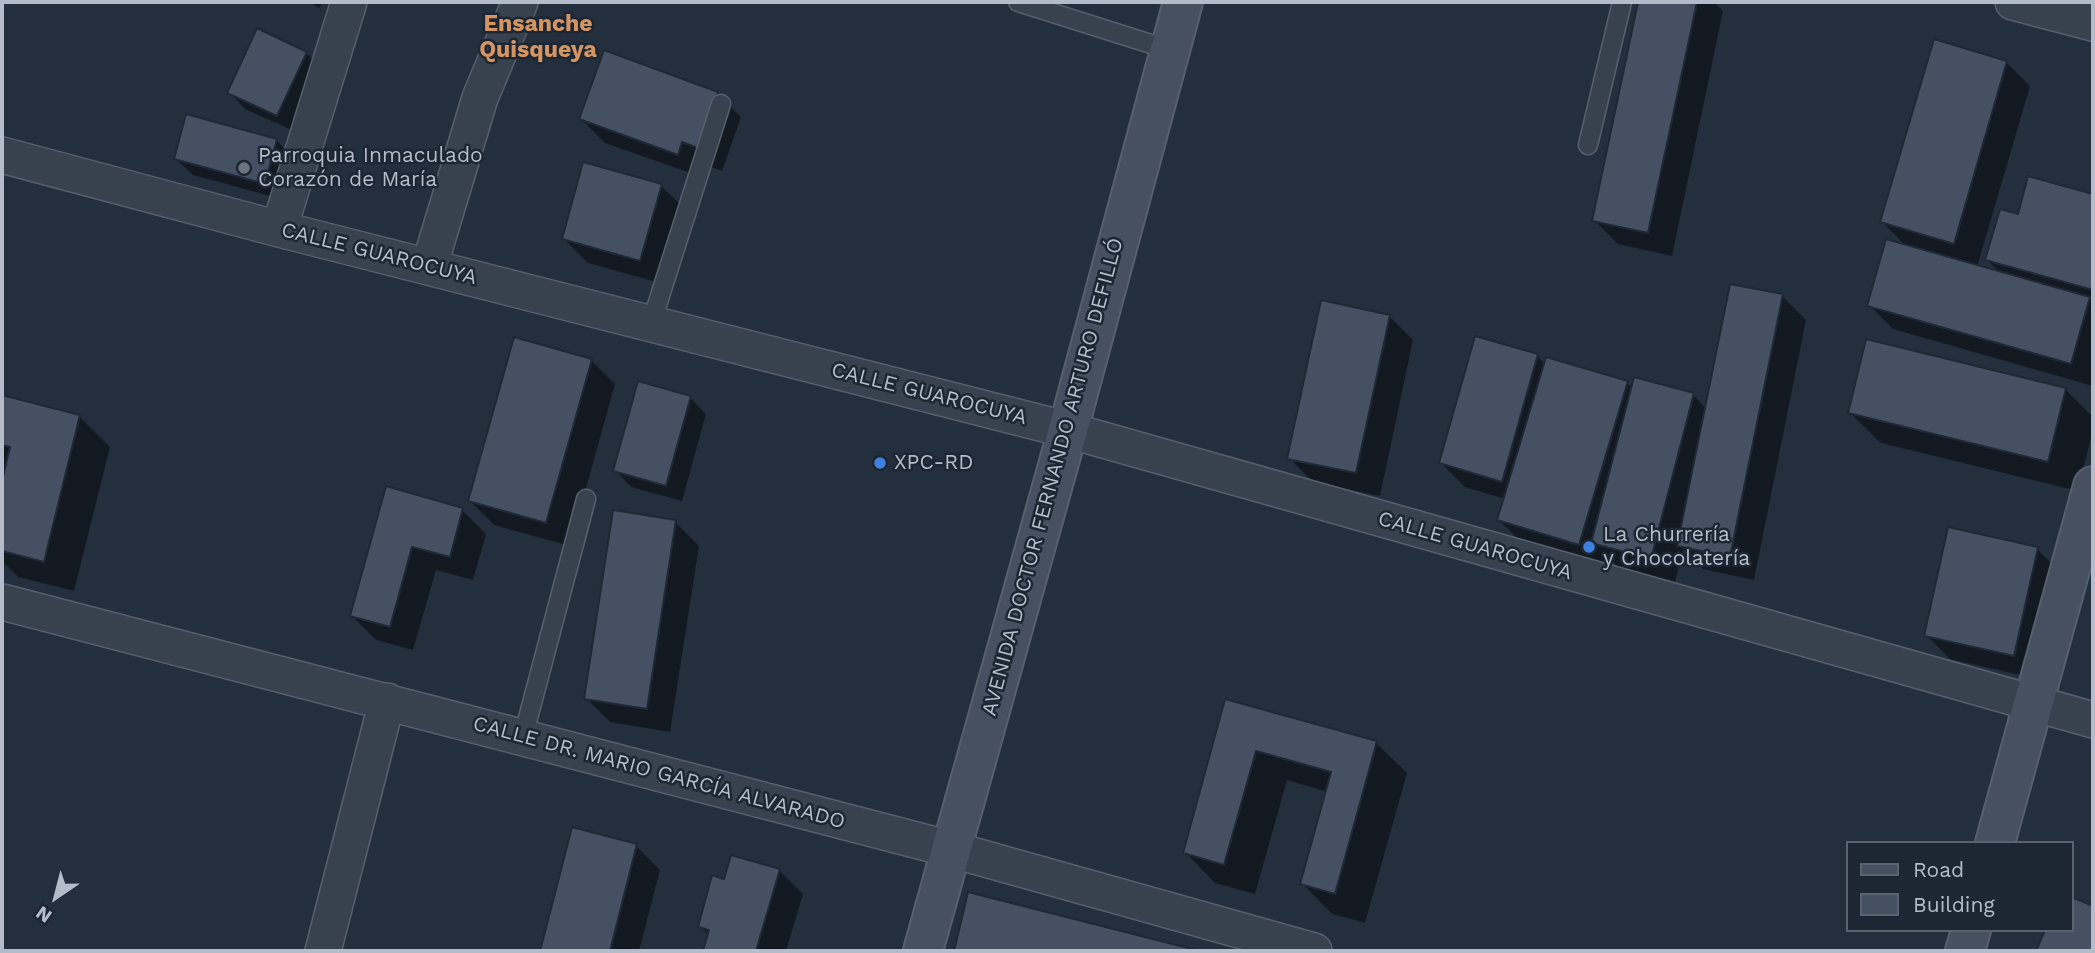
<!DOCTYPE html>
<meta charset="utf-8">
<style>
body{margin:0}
#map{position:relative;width:2095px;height:953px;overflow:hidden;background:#242f3e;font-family:"Work Sans",sans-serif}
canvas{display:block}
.frame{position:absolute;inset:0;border:4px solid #b4bcc9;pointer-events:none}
.legend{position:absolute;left:1846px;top:841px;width:228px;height:91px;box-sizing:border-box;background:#1d2633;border:2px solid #59626f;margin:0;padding:9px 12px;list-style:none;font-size:21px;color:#b4bcc9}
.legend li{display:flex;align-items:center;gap:14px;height:35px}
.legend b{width:35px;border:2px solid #59626f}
.north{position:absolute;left:21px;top:862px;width:70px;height:70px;-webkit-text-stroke:5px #1d2633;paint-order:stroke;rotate:215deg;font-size:19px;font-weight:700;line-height:28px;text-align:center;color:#b4bcc9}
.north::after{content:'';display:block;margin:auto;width:24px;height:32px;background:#b4bcc9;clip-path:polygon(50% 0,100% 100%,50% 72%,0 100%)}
</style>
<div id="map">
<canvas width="2095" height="953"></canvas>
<div class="frame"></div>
<ul class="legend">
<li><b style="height:9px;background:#465061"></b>Road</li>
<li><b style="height:19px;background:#455162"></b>Building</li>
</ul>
<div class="north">N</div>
</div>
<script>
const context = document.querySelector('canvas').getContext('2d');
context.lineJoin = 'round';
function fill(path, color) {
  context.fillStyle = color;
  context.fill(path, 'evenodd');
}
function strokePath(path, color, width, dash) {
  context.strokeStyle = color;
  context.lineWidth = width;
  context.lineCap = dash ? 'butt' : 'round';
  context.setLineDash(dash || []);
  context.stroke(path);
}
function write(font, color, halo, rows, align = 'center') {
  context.font = font + ' "Work Sans",sans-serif';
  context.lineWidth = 5;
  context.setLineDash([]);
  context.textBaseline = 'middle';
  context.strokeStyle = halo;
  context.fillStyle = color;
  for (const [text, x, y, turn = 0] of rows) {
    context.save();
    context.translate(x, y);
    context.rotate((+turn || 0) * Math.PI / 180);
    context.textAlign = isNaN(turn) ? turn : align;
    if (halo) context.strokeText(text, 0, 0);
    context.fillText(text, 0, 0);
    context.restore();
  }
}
const shadow = new Path2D(`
 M310 2H323L319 8Z
 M1640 2H1714L1723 11 1672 256 1618 244 1594 220Z
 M306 53 323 69 294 131 245 109 229 92Z
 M2006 62 2030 86 1977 267 2001 274 1987 260 2019 217 2030 178 2093 196V386L1893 329 1869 305 1907 247 1882 222Z
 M717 93 741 117 722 171 706 165 702 177 605 143 581 119Z
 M276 140 293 157 281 199 193 175 176 159Z
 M661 186 685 209 664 284 588 263 564 239Z
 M1782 296 1806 320 1754 580 1703 569 1683 550 1675 582 1617 566 1606 556 1602 568 1523 544 1499 520 1505 499 1465 487 1441 463 1537 356 1545 364 1627 383 1633 389 1693 395 1706 408Z
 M1389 316 1413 340 1380 496 1313 482 1289 458Z
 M591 360 615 384 570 546 494 525 470 501Z
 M2065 389 2093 417V429L2078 491 1881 443 1850 413Z
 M2 397 79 416 110 447 74 591 18 577 2 561V488L7 468 2 467Z
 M690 398 706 414 682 501 631 487 615 470Z
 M387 488 462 510 486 534 473 580 436 570 413 650 376 640 352 616Z
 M675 522 699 546 670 732 610 722 586 698Z
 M2037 549 2061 573 2038 679 1950 659 1926 635Z
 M1227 701 1376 743 1407 773 1365 923 1332 914 1302 883 1328 792 1287 780 1255 894 1215 883 1185 852Z
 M573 830 636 846 660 870 639 951H542Z
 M779 870 803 894 786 951H704L709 935 700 926 725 881Z
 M970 894 1193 951H956Z
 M2072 899 2093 908V951H2038L2047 930H2072Z`);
const building = new Path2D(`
 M1638 2H1697L1648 233 1592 221Z
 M257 28 307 52 277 116 227 93Z
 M1934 39 2007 61 1954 244 1880 222Z
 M604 50 718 92 698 148 682 142 678 155 579 119Z
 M186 114 277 139 265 184 174 159Z
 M583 162 662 184 640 261 562 239Z
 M2028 176 2093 194V290L1985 260 2000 209 2018 214Z
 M1886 239 2090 297 2071 364 1867 306Z
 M1730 284 1783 294 1730 557 1677 546Z
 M1321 300 1390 315 1356 473 1287 459Z
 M1475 336 1538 354 1502 482 1439 463Z
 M514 337 592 359 546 523 468 501Z
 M1866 339 2066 388 2048 462 1848 413Z
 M1546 357 1628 381 1579 545 1497 520Z
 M1634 377 1694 393 1651 559 1591 543Z
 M638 381 691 396 666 486 613 471Z
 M2 395 80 415 44 562 2 551V481L10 447 2 445Z
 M386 486 463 508 450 557 412 547 390 627 350 616Z
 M613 510 676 520 647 709 584 699Z
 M1948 527 2038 547 2014 656 1924 636Z
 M1225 699 1377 741 1335 894 1300 884 1331 772 1256 751 1224 865 1183 853Z
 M572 827 637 844 610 951H540Z
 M731 855 780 869 756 951H703L709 930 698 927 712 875 724 879Z
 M968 892 1200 951H954Z
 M2072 897 2093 906V951H2036L2045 930H2072Z`);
const lane = new Path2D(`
 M1018 2 1170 50
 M1588 145 1622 2
 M651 324 721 104
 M523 737 586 499`);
const street = new Path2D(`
 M2013 2 2093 23
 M2 155 279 229 1068 430 2093 720
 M279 229 349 2
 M429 267 480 98 520 2
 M2 602 950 849 1314 951
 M323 951 387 701`);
const secondary = new Path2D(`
 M1995 843 2093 486
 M923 951 1068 430 1183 2
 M1965 951 1971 930`);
const markers = [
 [244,168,7,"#6b7280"],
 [880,463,7,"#3f7fe0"],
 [1589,547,7,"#3f7fe0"]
];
const poiNames = [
 ["Parroquia Inmaculado",258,156],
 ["Corazón de María",258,180],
 ["XPC-RD",894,463],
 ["La Churrería",1603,535],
 ["y Chocolatería",1603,559]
];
const streetNames = [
 ["CALLE GUAROCUYA",379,254,14],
 ["CALLE GUAROCUYA",929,394,14],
 ["AVENIDA DOCTOR FERNANDO ARTURO DEFILLÓ",1053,477,-75],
 ["CALLE GUAROCUYA",1475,546,16],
 ["CALLE DR. MARIO GARCÍA ALVARADO",659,773,15]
];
const neighbourhoodNames = [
 ["Ensanche",538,24],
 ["Quisqueya",538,50]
];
fill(shadow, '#0007');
fill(building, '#455162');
strokePath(building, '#1f2835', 2);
strokePath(lane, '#565f6c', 21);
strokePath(street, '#565f6c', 38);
strokePath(secondary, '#565f6c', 42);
strokePath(lane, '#38414e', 18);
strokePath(street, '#38414e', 35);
strokePath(secondary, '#465061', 38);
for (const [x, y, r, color] of markers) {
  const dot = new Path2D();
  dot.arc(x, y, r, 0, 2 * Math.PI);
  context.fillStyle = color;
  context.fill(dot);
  strokePath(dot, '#1d2633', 2.5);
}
write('21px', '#b4bcc9', '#1d2633', poiNames, 'left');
write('21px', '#b4bcc9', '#1d2633', streetNames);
write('bold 23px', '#d59563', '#1d2633', neighbourhoodNames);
</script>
